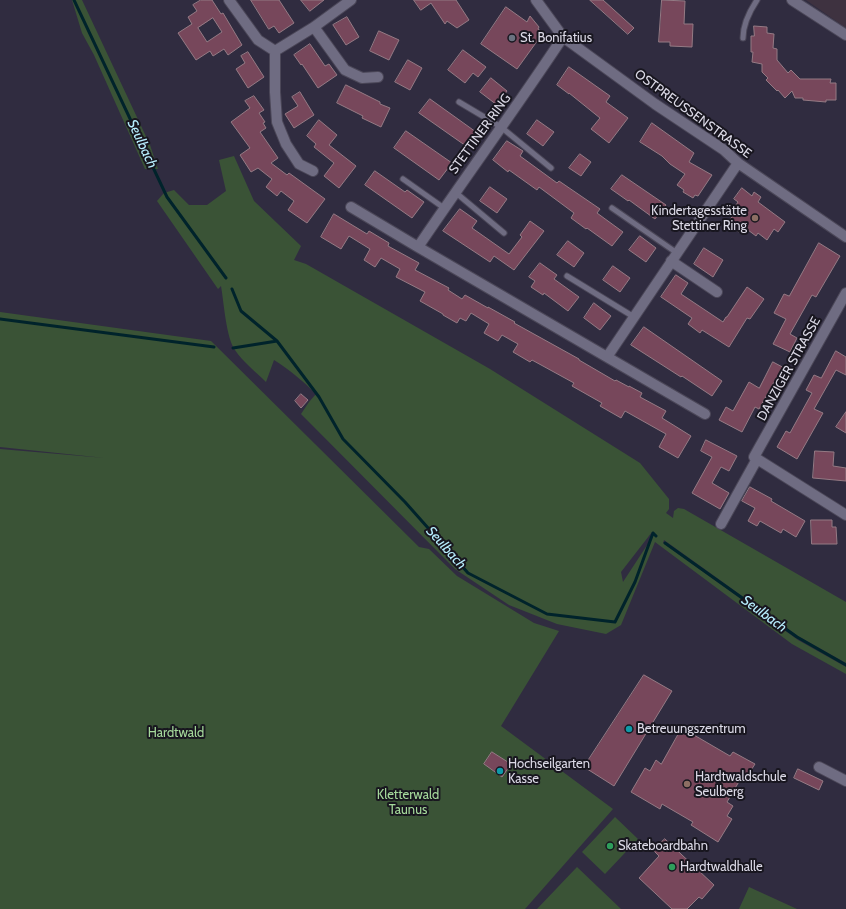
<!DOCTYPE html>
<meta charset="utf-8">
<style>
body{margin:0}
canvas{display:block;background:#302c40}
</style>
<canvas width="846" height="909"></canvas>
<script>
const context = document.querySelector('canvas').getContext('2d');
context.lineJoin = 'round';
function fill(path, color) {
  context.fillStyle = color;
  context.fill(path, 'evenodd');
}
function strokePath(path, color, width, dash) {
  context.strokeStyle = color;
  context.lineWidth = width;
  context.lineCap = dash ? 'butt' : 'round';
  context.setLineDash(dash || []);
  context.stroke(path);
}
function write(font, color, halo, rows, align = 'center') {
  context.font = font + ' Cabin,sans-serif';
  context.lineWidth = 4;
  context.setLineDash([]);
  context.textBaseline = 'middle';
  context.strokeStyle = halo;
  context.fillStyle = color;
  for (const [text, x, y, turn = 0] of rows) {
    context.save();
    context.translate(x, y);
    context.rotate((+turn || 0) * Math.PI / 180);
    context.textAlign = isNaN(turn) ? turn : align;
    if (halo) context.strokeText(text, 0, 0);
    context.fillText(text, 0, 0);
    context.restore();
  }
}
const industrial = new Path2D(`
 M806 0H846V28Z`);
const green = new Path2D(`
 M72 0H82L150 145 158 169H145L94 55 82 33Z
 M234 156 254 201 301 246 294 260 306 264 490 369 640 463 669 499V509L666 513 673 518 674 511 678 508 684 509 846 602V663L798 636 664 540 663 543 798 640 846 667V674L792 644 655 542 621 625 606 634 557 624 509 605 455 569 301 414 309 402 316 394C303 381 290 370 274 360L266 382C256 372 243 362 235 350 226 337 224 303 221 286L218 289 157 201 164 193 174 190 189 205H207L226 191 219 160ZM652 532 655 533 623 582 621 572Z
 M0 312 211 341 419 547 429 549 457 576 534 623 559 631 501 726 613 809 525 909H0V449L105 458 0 447Z
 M615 817 638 839 605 874 582 852Z
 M577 867 621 909H537Z
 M749 887 797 909H739Z`);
const stream = new Path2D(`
 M74 0 167 197 226 278
 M232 289 241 311 277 341 319 397 343 439 405 502 468 573 547 614 615 622 635 582 653 533 656 536
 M0 319 214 347
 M233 348 277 341
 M665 543 797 637 846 665`);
const building = new Path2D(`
 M201 0H212L221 14 223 13 242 45 228 55 224 49 213 56 210 51 196 60 178 33 192 24 188 17 197 11 193 5ZM213 18 222 32 207 42 198 28Z
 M251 0H279L294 23 279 33 274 26 269 29Z
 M301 0H324L310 11Z
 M414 0H456L469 20 457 28 447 21 445 24 431 3 421 10Z
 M590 0H603L634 28 628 34Z
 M662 0 685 1 684 24H693L692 47 670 46V42H659Z
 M506 7 527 22 530 16 539 27 538 29 543 33 517 69 481 44Z
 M347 17 359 37 346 45 333 25Z
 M754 26 767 27V33L774 34 773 48 777 49V60L788 73 791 70 800 79H831L830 83H836V100H826V102L803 100V98H795L792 91 785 98 778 90 777 91 766 80 768 78 762 72V64L752 62 753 52H751V36H754Z
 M379 31 399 40 389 60 370 51Z
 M310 44 325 66 329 64 337 75 318 88 302 64 301 65 294 55Z
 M463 50 486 67 478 77 473 73 465 83 448 70Z
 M248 52 264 77 248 88 236 69 245 63 241 56Z
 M408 60 422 68 410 90 395 82Z
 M569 67 610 96 606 102 628 118 609 143 591 129 600 118 569 93V94L557 85Z
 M491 78 507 91 497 105 480 92Z
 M346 85 380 102V104L390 108 381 127 362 118 363 116 337 103Z
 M300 92 314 115 294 128 285 114 298 106 292 97Z
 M254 96 264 110 259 113 265 122 263 123 266 128 260 132 278 158 271 163 287 175 289 173 325 199 307 223 288 210 294 201 281 191 277 196 266 187 272 179 258 168 251 172 240 155 250 148 231 122 250 108 245 101Z
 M430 99 476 132 466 146 419 113Z
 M319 120 337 135 329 145 356 166 339 188 324 176 334 163 314 147 316 144 307 136Z
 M537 120 554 132 543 146 527 134Z
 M652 123 694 153 689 162 712 175 698 196 695 195 693 198 683 192 684 190 677 185 685 174 670 164 662 156 640 142Z
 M406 131 452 163 439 180 394 148Z
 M507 141 523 151 520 156 557 183 559 181 600 209 597 213 623 232 612 246 587 228 586 229 571 218 574 213 539 187 537 190 509 170 508 172 493 160Z
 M580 154 591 162 581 176 569 168Z
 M375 171 405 192 407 190 424 202 412 218 365 185Z
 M622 175 666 205 655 219 629 200 628 201 611 189Z
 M490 187 507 199 497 213 480 201Z
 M742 188 752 196 754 192 761 197 758 202 785 222 778 232 774 229 767 240 758 233 756 236 748 230 746 233 741 229 739 232 727 223 735 213 732 211 738 202 734 199Z
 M460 209 477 221 472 228 509 254 522 237 520 235 530 221 544 231 514 270 494 256 490 262 443 231Z
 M334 214 367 234 369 231 389 243 388 246 419 263 415 270 449 288 448 290 462 299 465 295 488 308V307L515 322 514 323 579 359V360L615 381 616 380 629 387V386L642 393 640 397 666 411 662 418 691 436 678 458 659 447 666 434 625 411 621 418 600 406 602 403 572 386 574 383 532 360 530 362 513 352 518 344 502 335 498 341 484 333 489 324 471 313 466 321 460 318 457 323 443 315V314L420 301 425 292 396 277 400 269 381 258 375 267 364 260 370 249 349 236 341 249 321 237Z
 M640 236 656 248 646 262 629 250Z
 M568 241 584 253 574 267 557 255Z
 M819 243 840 256 816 297 812 295 790 334 797 338 790 352 773 344 786 319 774 313 784 294 789 296Z
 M704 248 723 260 713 277 694 264Z
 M540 263 557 275 554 279 579 297 568 311 544 293 543 295 531 287 535 281 529 277Z
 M613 266 630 278 620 292 603 280Z
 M676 275 688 283 681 294 723 322 726 317H727L747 287 764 299 750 319 747 318 729 347 702 330 700 333 688 324 692 318 661 297Z
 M594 303 611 316 600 330 584 318Z
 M644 327 722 381 712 396 682 376 681 377 631 345Z
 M836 351 846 357V375L836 370 814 409 823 413 797 459 777 447 786 431 790 433 812 393 806 390 814 375 821 378Z
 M773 362 788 370 780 385 774 382 759 409 755 407 742 432 719 420 726 407 733 411 749 382 759 388Z
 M301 394 308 400 301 408 295 401Z
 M846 412V433L836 427Z
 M706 440 737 456 729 471 721 467 712 483 729 493 720 509 692 493 712 457 701 451Z
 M815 451 834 452 833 466 846 468V481L813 478Z
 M750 487 772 499 771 501 805 521 796 537 783 529 781 533 760 521 757 526 748 521 755 508 742 501Z
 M811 520H832V527H836L837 544H812Z
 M644 675 672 691 614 786 584 767Z
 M682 728 730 756 733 752 755 764 748 775 744 773 727 802 733 806 727 816 732 819 718 842 691 825 693 822 662 804 660 809 631 792 645 768 650 771 656 760 661 764Z
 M492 752 511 764 502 777 484 764Z
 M798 769 823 781 819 790 794 778Z
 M665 839 714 885 702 899 699 897 687 909H672L639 878 659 856 653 850Z`);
const service = new Path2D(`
 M743 38C743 24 749 12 757 0
 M459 102 501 127 551 168
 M403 179 444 208
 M455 192 504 233
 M612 208 677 253
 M567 276 634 317`);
const minor = new Path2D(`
 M229 0 258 40 275 51 314 27 351 0
 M536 0 563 37 655 104 724 150 738 163 846 237
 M314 27 345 70 362 78 378 77
 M563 37C516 108 466 176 418 247L607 357 738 163
 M275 51V92L277 122 286 144 299 164 313 171
 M351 207 418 247
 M671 261 717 292
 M846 293 754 457 846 515
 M607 357 705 414
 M721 524 757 459
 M819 767 846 781`);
const tertiary = new Path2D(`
 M792 0 846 35`);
const markers = [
 [512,38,4,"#6b7280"],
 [755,218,4,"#8d6e63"],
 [629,729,4,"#0f9aa8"],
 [500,771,4,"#0f9aa8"],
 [687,784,4,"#8d6e63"],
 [610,846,4,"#2e9e5b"],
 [672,867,4,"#2e9e5b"]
];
const poiNames = [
 ["St. Bonifatius",520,38],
 ["Kindertagesstätte",747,211,"right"],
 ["Stettiner Ring",747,226,"right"],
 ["Betreuungszentrum",637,729],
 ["Hochseilgarten",508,764],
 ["Kasse",508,779],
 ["Hardtwaldschule",695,777],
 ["Seulberg",695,792],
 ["Skateboardbahn",618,846],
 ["Hardtwaldhalle",680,867]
];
const streetNames = [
 ["OSTPREUSSENSTRASSE",693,114,36],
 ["STETTINER RING",480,134,-54],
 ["DANZIGER STRASSE",789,369,-61]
];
const parkNames = [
 ["Hardtwald",176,733],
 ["Kletterwald",408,795],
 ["Taunus",408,810]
];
const waterNames = [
 ["Seulbach",142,144,65],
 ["Seulbach",446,548,48],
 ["Seulbach",764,614,36]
];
fill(industrial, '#3e3240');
fill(green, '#3a5336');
strokePath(stream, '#00232b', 3);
fill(building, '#77475b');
strokePath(building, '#947a84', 1);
strokePath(service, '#4b4758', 7);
strokePath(minor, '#4b4758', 12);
strokePath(tertiary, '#4b4758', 12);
strokePath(service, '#6f6c82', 5);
strokePath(minor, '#6f6c82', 10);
strokePath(tertiary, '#6f6c82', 10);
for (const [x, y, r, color] of markers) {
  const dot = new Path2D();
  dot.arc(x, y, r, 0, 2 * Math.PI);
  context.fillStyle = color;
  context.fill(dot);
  strokePath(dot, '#18161f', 1.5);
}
write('13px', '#dbd9e6', '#18161f', poiNames, 'left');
write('13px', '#dbd9e6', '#18161f', streetNames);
write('13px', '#a5d99b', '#18161f', parkNames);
write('italic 14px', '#b7eefe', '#18161f', waterNames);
</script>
